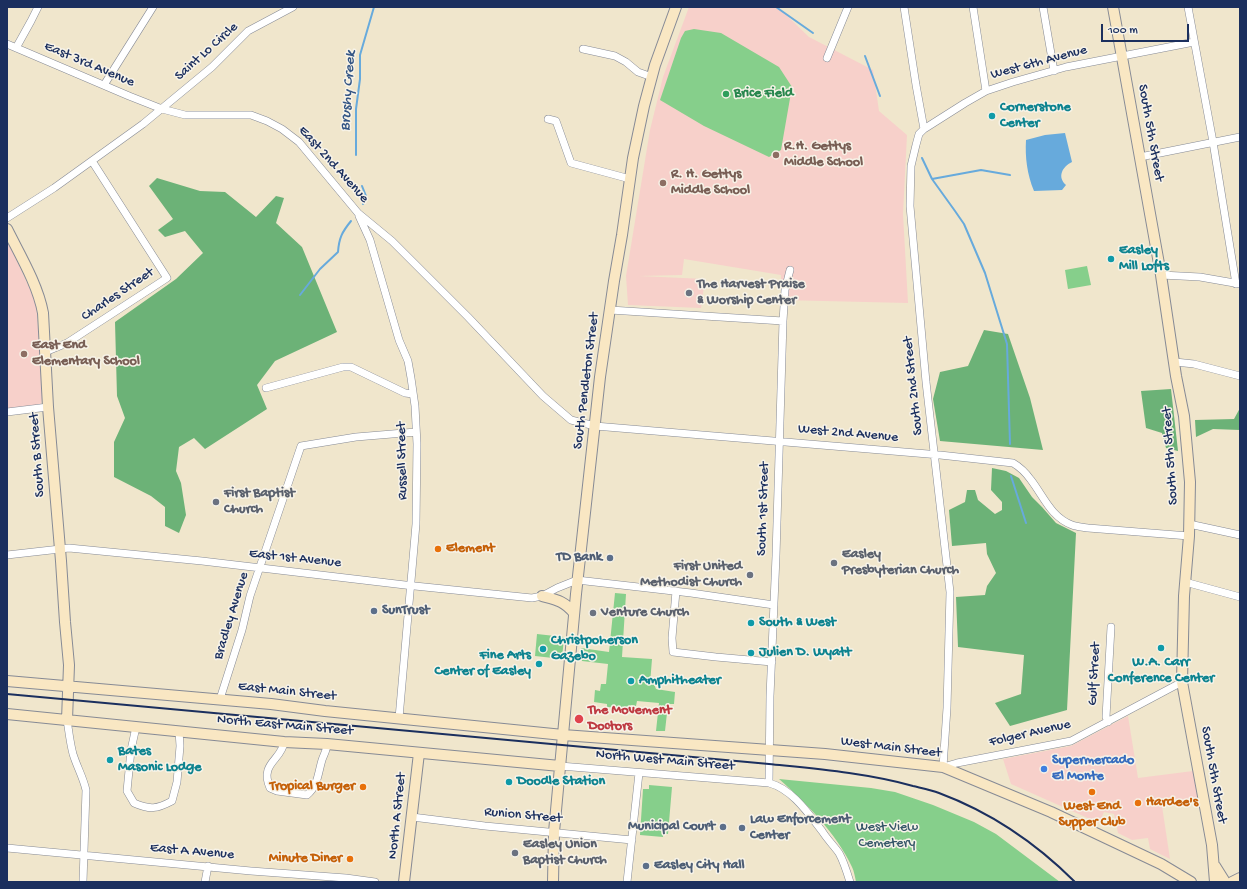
<!DOCTYPE html>
<style>
body{margin:0}
#map{position:relative;width:1247px;height:889px;overflow:hidden;background:#f0e6cc;font-family:"Gochi Hand",sans-serif}
canvas{display:block}
.frame{position:absolute;inset:0;border:8px solid #1b2f5e;pointer-events:none}
.scale{position:absolute;left:1101px;top:24px;width:88px;height:18px;box-sizing:border-box;border:2px solid #1b2f5e;border-top:0;padding-left:5px;font-size:12px;line-height:14px;white-space:nowrap;color:#1b2f5e;-webkit-text-stroke:3px #f7f3e8;paint-order:stroke}
</style>
<div id="map">
<canvas width="1247" height="889"></canvas>
<div class="frame"></div>
<div class="scale">100 m</div>
</div>
<script>
const context = document.querySelector('canvas').getContext('2d');
context.lineJoin = 'round';
function fill(path, color) {
  context.fillStyle = color;
  context.fill(path, 'evenodd');
}
function strokePath(path, color, width, dash) {
  context.strokeStyle = color;
  context.lineWidth = width;
  context.lineCap = dash ? 'butt' : 'round';
  context.setLineDash(dash || []);
  context.stroke(path);
}
function write(font, color, halo, rows, align = 'center') {
  context.font = font + ' "Gochi Hand",sans-serif';
  context.lineWidth = 3;
  context.setLineDash([]);
  context.textBaseline = 'middle';
  context.strokeStyle = halo;
  context.fillStyle = color;
  for (const [text, x, y, turn = 0] of rows) {
    context.save();
    context.translate(x, y);
    context.rotate((+turn || 0) * Math.PI / 180);
    context.textAlign = isNaN(turn) ? turn : align;
    if (halo) context.strokeText(text, 0, 0);
    context.fillText(text, 0, 0);
    context.restore();
  }
}
const built = new Path2D(`
 M689 7H778L809 37 873 70 879 111 907 135 903 214 908 303 781 300V275L684 259 682 275 639 276 705 279 701 308 628 305 626 276 650 130 663 77Z
 M7 240 36 302 43 394 41 404 7 410Z
 M1128 716 1138 778 1193 771 1198 799 1162 806 1170 859 1150 849 1148 838 1132 840 1118 833 1114 814 1104 812 1099 823 1011 784 1003 759 1071 746Z`);
const green = new Path2D(`
 M694 29 721 33 779 67 792 87 781 150 769 157 704 126 660 100 681 38 685 31Z
 M1087 266 1091 285 1068 289 1065 270Z
 M615 593 626 594 622 657 652 659 650 684H654L656 689 675 692 674 704H668L665 731H656L659 703 637 701 636 706 631 705 630 709 607 707V704L594 702 595 690 600 691 601 684H606L608 664 582 661 580 656 581 648 609 652Z
 M537 634 564 637 562 659 535 656Z
 M779 779 871 788 895 792 933 805 974 822 996 834 1060 882H856C855 877 854 871 852 867 837 834 806 803 779 779Z
 M649 785 672 787 668 834H663V837L640 835 643 789H649Z`);
const forest = new Path2D(`
 M157 178 200 191 225 192 256 217 276 196 284 198 276 223 302 247 337 332 275 361 257 385 267 409 205 449 194 438 179 447 176 471 181 483 186 515 179 533 165 526V507L151 496 114 477V442L125 418 117 396 115 322 176 279 203 253 185 231 165 237 158 230 173 219 149 186Z
 M984 330 1008 334 1030 398 1043 450 940 441 933 399 940 372 968 366Z
 M1171 389 1178 451 1166 448 1162 433 1146 428 1141 391Z
 M1240 408V430L1213 429 1196 437 1195 420 1234 419Z
 M992 468 1006 471 1019 478 1032 497 1042 507 1056 523 1076 533 1067 710 1010 726 995 703 1021 694 1024 655 958 647 956 597 985 595 987 586 996 573 987 554 986 543 952 546 949 510 965 502 967 490H975L978 500 995 514 1002 510V502L991 490Z`);
const water = new Path2D(`
 M1065 133 1072 162C1062 167 1057 177 1066 185L1062 190 1034 191C1027 174 1025 157 1026 140L1045 135Z`);
const stream = new Path2D(`
 M776 7 813 33
 M865 56 880 96
 M356 155V109L360 79V55L374 7
 M922 158 932 179 955 211 964 224 985 273 1007 344 1010 444
 M932 179 981 170 1010 175
 M362 186 366 196 363 204
 M300 295 320 269 338 252C339 238 342 232 351 221
 M1011 476 1026 523`);
const street = new Path2D(`
 M904 7 916 85 924 129 919 134 916 145 911 166 910 206 926 382 950 592 947 708 943 767 957 763 1071 741 1182 682
 M973 7 986 91
 M1043 7 1054 71
 M1188 7 1213 142 1236 284
 M7 44 129 96 162 109 185 115H251L267 121 282 129 299 142 358 213 392 241 468 317 543 396 571 420 595 426 940 455 1013 463C1020 467 1026 473 1031 480 1044 497 1051 517 1072 525 1077 527 1083 527 1088 528L1189 536
 M16 48 31 21 38 7
 M583 49 615 56 626 62 638 72 652 77
 M827 58 848 7
 M104 85 153 7
 M548 119 556 121 571 163 630 179
 M924 129 965 103 986 91 1013 82 1066 67 1194 42
 M1140 157 1240 137
 M359 216 370 240 399 340 408 361 411 378 415 406 417 444 416 524 399 718
 M7 218 54 188 143 124 212 67 248 31 293 7
 M1161 275 1200 277 1240 284
 M610 310 783 321
 M45 352 67 343 167 278 92 161
 M1175 362 1194 364 1240 376
 M266 388 343 367H351L405 393 413 394
 M7 412 48 407
 M1189 524 1240 535
 M7 555 69 548 202 561 405 585 532 598 542 596 557 588 577 580 691 593 774 605
 M1185 582 1240 597
 M676 591 672 638 673 652 716 657 772 662
 M220 699 242 630 250 596 301 446 356 437 416 432
 M67 720C69 732 70 743 73 754 77 767 83 777 86 790L83 882
 M1108 722 1106 717 1111 627
 M136 727 131 750 127 791 134 803C150 810 157 809 172 801L177 782 180 746 179 731
 M284 742C282 760 259 763 270 788L277 791 307 795C318 786 318 773 322 760 324 754 327 750 327 744
 M560 766 769 783C792 789 808 813 822 831 827 839 834 846 839 853 844 862 847 872 850 882
 M769 783 770 696 776 556 783 321 785 290 790 270
 M412 817 485 826 632 840
 M7 848 251 871 346 878 375 882
 M205 882 208 866
 M627 882 639 773`);
const secondary = new Path2D(`
 M1113 7 1161 275 1176 376 1184 416 1190 482 1189 536 1184 596 1182 682 1212 845 1215 882
 M7 229C20 255 38 285 43 313L48 407 61 561 65 622 69 665 67 720
 M542 596C557 600 564 601 574 613
 M7 681 271 704 325 711 563 735 825 754 943 767 1051 812 1161 864 1191 882
 M7 714 284 742 327 744 560 766
 M1215 866 1225 882
 M404 882 419 753
 M553 882 554 832 576 594 600 377 614 281 622 235 633 158 644 106 655 65 676 7
 M1232 882 1240 878`);
const rail = new Path2D(`
 M7 694 769 764C817 769 866 773 913 786 921 788 931 790 939 793 990 812 1037 844 1075 882`);
const markers = [
 [726,94,4,"#2e9e5b"],
 [992,116,4,"#0f9aa8"],
 [776,155,4,"#8d6e63"],
 [663,183,4,"#8d6e63"],
 [1111,259,4,"#0f9aa8"],
 [689,293,4,"#6b7280"],
 [24,354,4,"#8d6e63"],
 [216,502,4,"#6b7280"],
 [438,549,4,"#e8710a"],
 [610,558,4,"#5c6f8a"],
 [834,563,4,"#6b7280"],
 [750,575,4,"#6b7280"],
 [374,611,4,"#5c6f8a"],
 [593,613,4,"#6b7280"],
 [751,623,4,"#0f9aa8"],
 [1161,648,4,"#0f9aa8"],
 [543,649,4,"#0f9aa8"],
 [751,653,4,"#0f9aa8"],
 [539,664,4,"#0f9aa8"],
 [631,681,4,"#0f9aa8"],
 [579,719,5,"#e0444e"],
 [110,760,4,"#0f9aa8"],
 [1044,769,4,"#3f7fe0"],
 [509,782,4,"#0f9aa8"],
 [363,787,4,"#e8710a"],
 [1092,792,4,"#e8710a"],
 [1138,803,4,"#e8710a"],
 [723,827,4,"#5c6f8a"],
 [742,828,4,"#5c6f8a"],
 [515,853,4,"#6b7280"],
 [350,859,4,"#e8710a"],
 [646,866,4,"#5c6f8a"]
];
const streetNames = [
 ["Saint Lo Circle",207,52,-42],
 ["West 6th Avenue",1039,63,-15],
 ["East 3rd Avenue",89,65,23],
 ["South 5th Street",1150,133,80],
 ["East 2nd Avenue",333,165,48],
 ["Charles Street",118,295,-34],
 ["South Pendleton Street",587,381,-83],
 ["South 2nd Street",914,386,-96],
 ["West 2nd Avenue",848,434,5],
 ["South B Street",38,455,-94],
 ["South 5th Street",1171,456,-94],
 ["Russell Street",403,461,-91],
 ["South 1st Street",764,509,-88],
 ["East 1st Avenue",295,559,6],
 ["Bradley Avenue",232,616,-73],
 ["Gulf Street",1095,674,-87],
 ["East Main Street",287,692,6],
 ["North East Main Street",285,726,5],
 ["Folger Avenue",1030,734,-13],
 ["West Main Street",891,748,7],
 ["North West Main Street",665,761,5],
 ["South 5th Street",1213,775,80],
 ["North A Street",398,816,-84],
 ["Runion Street",523,816,5],
 ["East A Avenue",192,852,5]
];
const leisureNames = [
 ["Brice Field",734,94]
];
const cultureNames = [
 ["Cornerstone",1000,108],
 ["Center",1000,124],
 ["Easley",1119,251],
 ["Mill Lofts",1119,267],
 ["South & West",759,623],
 ["Christpoherson",551,641],
 ["Gazebo",551,657],
 ["Julien D. Wyatt",759,653],
 ["Fine Arts",531,656,"right"],
 ["Center of Easley",531,672,"right"],
 ["W.A. Carr",1161,663,"center"],
 ["Conference Center",1161,679,"center"],
 ["Amphitheater",639,681],
 ["Bates",118,752],
 ["Masonic Lodge",118,768],
 ["Doodle Station",517,782]
];
const educationNames = [
 ["R.H. Gettys",784,147],
 ["Middle School",784,163],
 ["R. H. Gettys",671,175],
 ["Middle School",671,191],
 ["East End",32,346],
 ["Elementary School",32,362]
];
const worshipNames = [
 ["The Harvest Praise",697,285],
 ["& Worship Center",697,301],
 ["First Baptist",224,494],
 ["Church",224,510],
 ["Easley",842,555],
 ["Presbyterian Church",842,571],
 ["First United",742,567,"right"],
 ["Methodist Church",742,583,"right"],
 ["Venture Church",601,613],
 ["Easley Union",523,845],
 ["Baptist Church",523,861]
];
const foodNames = [
 ["Element",446,549],
 ["Tropical Burger",355,787,"right"],
 ["Hardee's",1146,803],
 ["West End",1092,807,"center"],
 ["Supper Club",1092,823,"center"],
 ["Minute Diner",342,859,"right"]
];
const serviceNames = [
 ["TD Bank",602,558,"right"],
 ["SunTrust",382,611],
 ["Law Enforcement",750,820],
 ["Center",750,836],
 ["Municipal Court",715,827,"right"],
 ["Easley City Hall",654,866]
];
const healthNames = [
 ["The Movement",588,711],
 ["Doctors",588,727]
];
const shopNames = [
 ["Supermercado",1052,761],
 ["El Monte",1052,777]
];
const parkNames = [
 ["West View",887,828],
 ["Cemetery",887,844]
];
const waterNames = [
 ["Brushy Creek",349,91,-86]
];
fill(built, '#f7d0ca');
fill(green, '#86cf8b');
fill(forest, '#6cb277');
fill(water, '#67aadc');
strokePath(stream, '#67aadc', 2);
strokePath(street, '#868a95', 8);
strokePath(secondary, '#868a95', 12);
strokePath(street, '#fff', 7);
strokePath(secondary, '#f9e7c3', 10);
strokePath(rail, '#1b2f5e', 2);
for (const [x, y, r, color] of markers) {
  const dot = new Path2D();
  dot.arc(x, y, r, 0, 2 * Math.PI);
  context.fillStyle = color;
  context.fill(dot);
  strokePath(dot, '#f7f3e8', 1.5);
}
write('14px', '#1b2f5e', '#f7f3e8', streetNames);
write('bold 14px', '#27864d', '#f7f3e8', leisureNames, 'left');
write('bold 14px', '#0d838f', '#f7f3e8', cultureNames, 'left');
write('bold 14px', '#785e54', '#f7f3e8', educationNames, 'left');
write('bold 14px', '#5b616d', '#f7f3e8', worshipNames, 'left');
write('bold 14px', '#c56008', '#f7f3e8', foodNames, 'left');
write('bold 14px', '#4e5e75', '#f7f3e8', serviceNames, 'left');
write('bold 14px', '#be3a42', '#f7f3e8', healthNames, 'left');
write('bold 14px', '#366cbe', '#f7f3e8', shopNames, 'left');
write('14px', '#365769', '#f7f3e8', parkNames);
write('italic 15px', '#325484', '#f7f3e8', waterNames);
</script>
